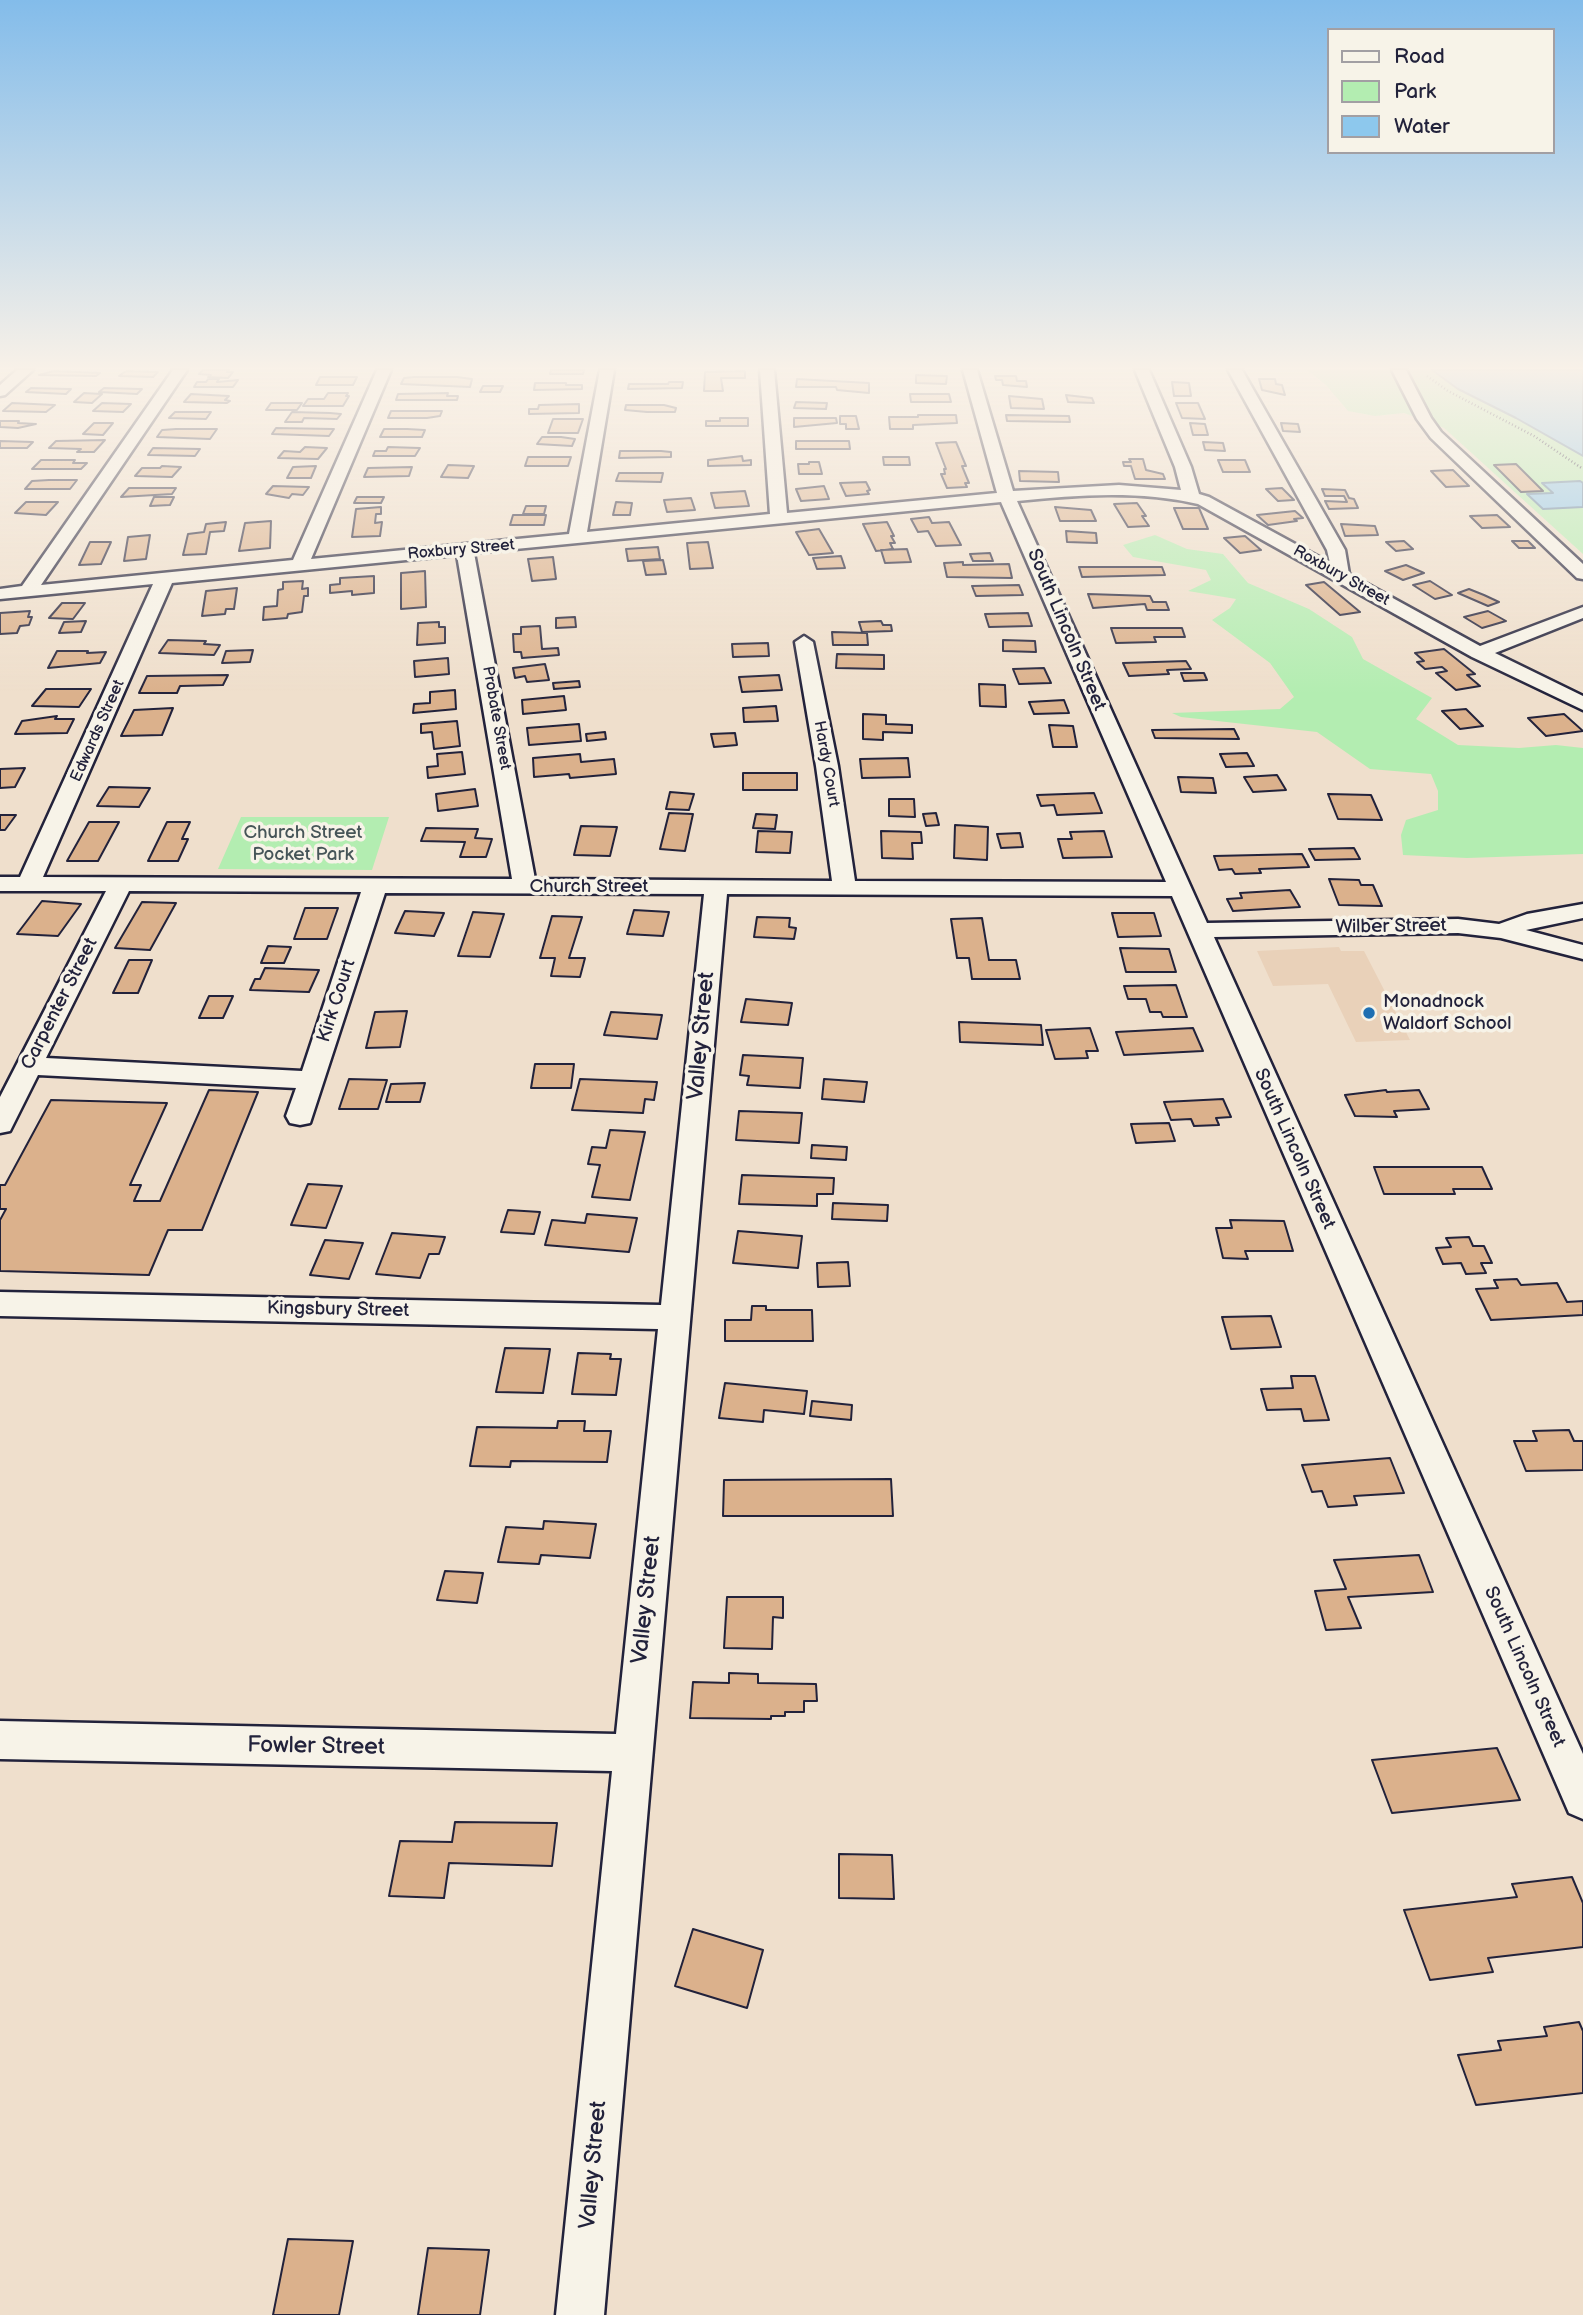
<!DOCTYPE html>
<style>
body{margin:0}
#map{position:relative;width:1583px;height:2315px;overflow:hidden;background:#efdfcc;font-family:"Balsamiq Sans",sans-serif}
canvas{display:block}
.legend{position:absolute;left:1327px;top:28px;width:228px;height:126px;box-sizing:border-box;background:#f7f3e8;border:2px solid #a29fa3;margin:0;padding:9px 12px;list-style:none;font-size:21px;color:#22223b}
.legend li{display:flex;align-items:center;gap:14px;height:35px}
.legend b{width:35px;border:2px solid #a29fa3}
</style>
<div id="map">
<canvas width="1583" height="2315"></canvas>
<ul class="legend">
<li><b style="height:9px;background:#f7f3e8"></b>Road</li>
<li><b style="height:19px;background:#b3edb1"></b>Park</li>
<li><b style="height:19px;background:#8dc8ed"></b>Water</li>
</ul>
</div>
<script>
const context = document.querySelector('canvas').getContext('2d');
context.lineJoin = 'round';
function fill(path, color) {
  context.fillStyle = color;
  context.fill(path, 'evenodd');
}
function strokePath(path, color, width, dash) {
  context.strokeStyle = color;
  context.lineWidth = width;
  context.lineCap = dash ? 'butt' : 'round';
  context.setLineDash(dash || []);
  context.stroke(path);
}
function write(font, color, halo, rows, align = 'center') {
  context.font = font + ' "Balsamiq Sans",sans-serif';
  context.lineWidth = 7;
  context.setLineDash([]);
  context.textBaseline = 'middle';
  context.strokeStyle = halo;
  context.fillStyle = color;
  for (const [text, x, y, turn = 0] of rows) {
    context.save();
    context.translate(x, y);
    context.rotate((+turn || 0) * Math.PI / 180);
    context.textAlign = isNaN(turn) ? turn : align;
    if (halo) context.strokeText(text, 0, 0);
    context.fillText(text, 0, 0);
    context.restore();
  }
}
const built = new Path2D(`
 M1339 947 1341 951H1364L1410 1040 1356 1042 1328 984 1273 986 1257 951Z`);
const green = new Path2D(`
 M1307 370H1583V554L1444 428 1404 413 1375 416 1348 411 1326 385Z
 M1155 535 1187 549 1223 554 1248 583 1309 609 1352 637 1363 659 1432 698 1416 719 1458 745 1519 748 1556 745 1583 748V854L1467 858 1403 855 1401 835 1406 820 1438 810V791L1431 774 1370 769 1317 732 1181 717 1172 713 1280 709 1294 697 1270 663 1212 620 1230 608 1236 599 1188 591 1211 580 1206 570 1133 557 1123 545Z
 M241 817H389L372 870 218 869Z`);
const water = new Path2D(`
 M1432 370H1583V456L1516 418 1458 389Z
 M1580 481 1583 483V507L1543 509 1527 494 1553 493 1542 483Z`);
const building = new Path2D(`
 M203 370H229L227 372H233L228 378 208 377 211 375 199 374Z
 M551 370H584L583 374H550Z
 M54 371 100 373 96 376 39 375Z
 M126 371 158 372 153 377 119 376Z
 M745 371V378H721L723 391H704L705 372Z
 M916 375 947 376 946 384 916 383Z
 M995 376H1016L1017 381H1026L1027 387 1003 385 1002 380H996Z
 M320 377H357L353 385H316Z
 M414 377H457L472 379 470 387 401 384 404 378Z
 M208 379H219L217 382 238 380 233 387H194L197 382H206Z
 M797 379 869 383V393L837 390 836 387H796Z
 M1259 379H1275L1276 384 1282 385 1285 395 1262 390Z
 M669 382H683L682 388 628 389 629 384H668Z
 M1172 382 1189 383 1191 396H1174Z
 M535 383H566V385H582V389L534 390Z
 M483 386H503L500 392H480Z
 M31 388 71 389 66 394 26 392Z
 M104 388 142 389 137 394 99 392Z
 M84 393 102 394 92 403 74 402Z
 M328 393H348L346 396H349L343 406H303L308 399H324Z
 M448 393 447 396H458L457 400H396L398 394Z
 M191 394 229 396 225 400 230 401 227 403 184 402Z
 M910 394H949L951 402H911Z
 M1066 395 1092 398 1094 403 1068 402Z
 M1009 396 1042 399 1044 409 1011 408Z
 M796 402 827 403 826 409 794 408Z
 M12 403 55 405 46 412 3 411Z
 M102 403 131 404 123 412 93 411Z
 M271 403H302L297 410H266Z
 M1176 403H1198L1205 419 1182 418Z
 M579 404V413L529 414V409H538L539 405Z
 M626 405H664L676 408 675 412H647L625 410Z
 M391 411H442L440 416 427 418H388Z
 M175 412H211L206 419 169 418Z
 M292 412 330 413 341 414 337 419 304 418 302 422H285Z
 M918 415H956L957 423 913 425V429H890L889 417H918Z
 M1006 415 1069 416 1070 422 1007 421Z
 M840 416H856L859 429H846V424H840Z
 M720 418H748V426H706V421H720Z
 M794 418H836L837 423 794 427Z
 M553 419H583L578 433H548Z
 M0 421H19L18 423 36 424 18 428 0 427Z
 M94 423H113L103 435 83 434Z
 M1190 423 1205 424 1208 435H1193Z
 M1281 423 1298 424 1300 432 1283 431Z
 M276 428 334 429 329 436 272 434Z
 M176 429H217L210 439 157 437 162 430Z
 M384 429H407L425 430 422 437H380Z
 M542 437H561L575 439 572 446 537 444Z
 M105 440 94 452H77L81 449 49 448 56 441Z
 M0 441 33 442 27 448H0Z
 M796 441H849L850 449H796Z
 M956 442 966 466H962L969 483H965L967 487 947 488 941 474H945L944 469H946L936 443Z
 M1203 442 1223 443 1225 451 1205 450Z
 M305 447 327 448 318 459 278 458 284 451 300 452Z
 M388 447 420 448 415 456H373L375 451H386Z
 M153 448 200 449 195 456 148 455Z
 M620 451H661L671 452V457L619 458Z
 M742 456 743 461 751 460V465L708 466V460Z
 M528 457H571L568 466H525Z
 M883 457H909L910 465H884Z
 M1129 459H1143L1146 470 1163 474 1165 479H1135L1131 466H1124L1123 462H1131Z
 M41 460H75L73 463H87L81 469H32Z
 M1218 460H1245L1250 472H1223Z
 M809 462H819L822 474H799L798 464H809Z
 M1516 464 1543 491 1521 492 1494 465Z
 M448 465 474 466 468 478 441 477Z
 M162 466 181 467 172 477 135 476 142 468H160Z
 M316 466 311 478H287L293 467Z
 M412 467 409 476 364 477 368 468Z
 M1453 470 1469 486 1446 487 1431 471Z
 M1019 471 1058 472 1059 482 1020 481Z
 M619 473H663L661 482 616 481Z
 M49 480H77L70 489H25L32 481Z
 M866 482 870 490 867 491 869 494 846 496 840 483Z
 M273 486 309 487 303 495 292 494 289 498 266 494Z
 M824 486 829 499 801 501 796 489Z
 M129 488H176L172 494 121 497Z
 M1282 488 1294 500 1278 501 1266 489Z
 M1322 489 1345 490 1349 498 1354 499 1358 508 1329 509 1325 501 1347 502 1344 496H1325Z
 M745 491 749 506 715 508 711 493Z
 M154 497H174L170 505 150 506Z
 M357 497H384L381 503H354Z
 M691 498 695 510 667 512 664 500Z
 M26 502H58L46 515 15 513Z
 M616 502 632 503 630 515H613Z
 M1137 503 1146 516H1142L1149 526 1128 527 1114 504Z
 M526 506H546L544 514H523Z
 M381 507V514H376L375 523 382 522 380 536 352 537 356 509Z
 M1055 507 1091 510 1096 521H1060Z
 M1174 508H1199L1208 529H1183Z
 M1295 511 1303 518 1294 519 1297 521 1268 525 1257 515Z
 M513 515H546L544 525H510Z
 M1497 515 1510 527 1482 528 1470 516Z
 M929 517 932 523 949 522 961 545 936 546 928 531 918 532 911 519Z
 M271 521 270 548 239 551 245 523Z
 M226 522 224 531 210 532 206 554 183 555 188 534 204 532 206 524Z
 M887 522 894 536H891L895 543H890L893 549 876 551 863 524Z
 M1341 524 1375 526 1378 535 1345 536Z
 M819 529 833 553 809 555 796 532Z
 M1066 531 1096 533 1097 543 1067 542Z
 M150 535 146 559 124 561 128 537Z
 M1245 536 1261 550 1240 553 1224 538Z
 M1404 541 1413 549 1396 551 1386 542Z
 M1512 541H1528L1535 548H1519Z
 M90 542H111L101 564 79 565Z
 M708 542 713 568 690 569 687 543Z
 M658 547 660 559 628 561 626 549Z
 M907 549 911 562 885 563 881 550Z
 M990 553 993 561H973L970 554Z
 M841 556 845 568 817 569 813 558Z
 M553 557 556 579 532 581 528 559Z
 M663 560 666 574 646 575 643 561Z
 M963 562V565L1009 564 1012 578 947 577 944 563Z
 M1406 565 1424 573 1403 580 1385 571Z
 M1079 567H1162L1165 575 1082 577Z
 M425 571 426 607 401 609V573Z
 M374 576V593L352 595V591L330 593V585L340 584V578Z
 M303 581 302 589 308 588V596H304L302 612 288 614 287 618 263 620 264 607 277 606 278 590 283 589V582Z
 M1430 581 1452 595 1435 599 1413 585Z
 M1324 582 1360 612 1340 615 1306 585Z
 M1019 585 1023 595 976 596 972 586Z
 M237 588 234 609H226L225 614 202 616 206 591Z
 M1469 589 1484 595 1499 602 1488 606 1458 593Z
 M1088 594 1150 596 1153 602H1166L1169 610H1147L1145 604 1093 608Z
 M62 603H85L73 619 49 618Z
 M30 611 28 617H32L29 625 20 626 17 633 0 634V613Z
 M1488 611 1506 621 1482 628 1464 617Z
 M1028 613 1032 626 989 627 985 614Z
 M575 617 576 627 556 628V618Z
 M86 621 81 632 59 633 64 622Z
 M881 621 883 625H891L892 631 862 632 859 622Z
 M439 622V627H445V643L417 645 418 623Z
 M540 626 542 649 558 648 559 655 522 658 521 652H514L513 634H521V627Z
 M1111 628H1182L1185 637H1154L1156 642 1116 643Z
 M832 632 867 633 868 645H833Z
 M168 640 206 641 204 644 220 645 214 655 159 653Z
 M1003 640 1035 641 1036 652 1003 651Z
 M768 643 769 656 733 657 732 644Z
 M1444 649 1475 674 1467 675 1480 686 1456 690 1436 673 1447 671 1442 667 1425 669 1417 662 1424 661 1415 653Z
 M253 650 250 662 222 663 226 651Z
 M57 651H88L87 653 106 652 100 663 48 668Z
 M837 654 884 655V669L836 668Z
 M448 658 449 674 415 677 414 661Z
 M1186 661 1191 669 1167 670 1169 674 1129 676 1123 663Z
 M545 664 549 680 527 682 525 676 515 678 513 668Z
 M1044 668 1051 683 1019 684 1013 669Z
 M1181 673H1204L1207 680 1184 681Z
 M228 675 223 685 180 686 177 693H139L147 676Z
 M779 675 782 690 742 692 739 677Z
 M579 681 580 687 554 689 553 683Z
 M979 684 1005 685 1006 707 980 706Z
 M46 689H91L79 707 32 706Z
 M455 690 456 709 413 713 414 704 430 703V692Z
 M564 696 566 710 523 714 522 700Z
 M1064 700 1069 713 1034 714 1029 702Z
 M776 706 778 721 744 722 743 708Z
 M173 708 162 735 121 736 134 710Z
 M1466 709 1483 726 1460 729 1442 711Z
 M863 714 886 715V724L912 725V733L883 732V740L863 739Z
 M1564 714 1583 731 1546 736 1528 718Z
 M57 716 55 719H74L67 733 15 734 22 721Z
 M457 721 460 746 434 749 432 732 421 733V724Z
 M579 724 581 741 529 745 527 728Z
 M1049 725 1073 726 1077 747H1053Z
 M1234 729 1239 739 1155 738 1152 730Z
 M605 732 606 739 587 741 586 734Z
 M735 733 737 745 714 747 711 734Z
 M462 752 465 774 428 778 427 767 438 766 437 754Z
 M1247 753 1254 766 1226 767 1220 754Z
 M580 754 581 762 614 759 616 774 570 778 569 774 534 777 533 758Z
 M908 758 910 777 862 778 860 759Z
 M25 768 15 787 0 788V769Z
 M743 773H797V790H743Z
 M1277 775 1286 790 1253 792 1244 777Z
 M1178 777 1213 778 1216 793 1181 792Z
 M109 787 150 788 139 807 97 806Z
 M475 789 478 806 438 811 436 794Z
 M670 792 694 794 689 810 666 809Z
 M1094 793 1102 813 1057 815 1054 805 1041 806 1037 795Z
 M1328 794 1371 795 1382 820 1338 819Z
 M889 799H914L915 817 889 816Z
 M669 813 693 814 685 851 660 849Z
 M936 813 939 825 926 826 923 814Z
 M756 814 777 815 775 829 753 828Z
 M0 815H16L5 830H0Z
 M89 822H119L98 861H67Z
 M167 822H190L182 839H188L178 861H148Z
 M955 825 988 827 987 860 954 858Z
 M581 826 617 827 610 856 574 855Z
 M426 828 478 829 475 838 492 839 486 857H460L465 842 421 841Z
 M758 831 792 832 790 853 756 852Z
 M881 831 921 832 922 843H912L913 859 882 858Z
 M1104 831 1112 857 1063 858 1058 839H1072L1070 832Z
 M1020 833 1023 847 1001 848 997 834Z
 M1354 848 1360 859 1315 860 1309 849Z
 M1302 854 1309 867 1259 869 1261 873 1235 874 1232 869 1219 870 1214 856Z
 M1329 879 1359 880 1361 885H1373L1382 906 1339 905Z
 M1290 890 1300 907 1233 911 1227 899 1242 898 1240 893Z
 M42 901 81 904 58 936 17 934Z
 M142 902 176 903 150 950 115 948Z
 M305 908H338L327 939H294Z
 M634 910 669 912 663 936 627 934Z
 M405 911 444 913 434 936 395 933Z
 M473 912 504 914 490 957 458 956Z
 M1112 913H1154L1161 936 1118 937Z
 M552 916 582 917 569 958H585L580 977 551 976 555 958H540Z
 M757 917 790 918 789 927 796 928 794 939 754 937Z
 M982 918 989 960H1016L1020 979H972L969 958H957L951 919Z
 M268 946 291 947 284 963H261Z
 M1120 948 1169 949 1176 972H1126Z
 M129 960H152L138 993H113Z
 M265 968 319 970 309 992 250 990 255 979H260Z
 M1176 985 1187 1017H1163L1161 1012H1150L1146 999H1128L1124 986Z
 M209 996H233L223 1018H199Z
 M746 999 792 1003 788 1025 741 1022Z
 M407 1011 400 1047 366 1048 375 1012Z
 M611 1012 662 1015 657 1039 604 1035Z
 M959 1022 1041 1025 1043 1045 960 1042Z
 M1090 1028 1098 1051H1086L1088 1058 1055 1059 1046 1030Z
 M1193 1028 1203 1051 1124 1055 1116 1032Z
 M743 1055 803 1058 800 1088 747 1085 749 1076 740 1075Z
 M535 1064H574L571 1088H531Z
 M349 1079 387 1080 378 1109H339Z
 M580 1079 657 1082 654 1100 645 1099 643 1113 572 1110Z
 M824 1079 867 1082 864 1102 822 1099Z
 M425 1083 420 1102H386L391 1084Z
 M209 1090 258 1092 202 1230H168L149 1275 0 1271V1220L6 1209H0V1185H5L51 1100 167 1103 130 1185H141L134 1201H160Z
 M1386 1090 1387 1092 1419 1090 1429 1109 1394 1111 1397 1117 1355 1116 1345 1095Z
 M1223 1099 1231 1117 1216 1118 1219 1125 1194 1126 1191 1119 1171 1120 1164 1102Z
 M739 1111 802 1113 799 1143 736 1140Z
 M1169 1123 1175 1141 1136 1143 1131 1124Z
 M610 1130 645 1132 630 1200 592 1197 600 1165 588 1164 592 1147 606 1148Z
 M812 1145 847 1147 846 1160 811 1158Z
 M1374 1167H1482L1492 1189H1453L1455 1194H1384Z
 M742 1175 834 1178 833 1194H817V1206L739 1204Z
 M308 1184 342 1186 326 1228 291 1225Z
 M833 1203 888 1205 887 1221 832 1219Z
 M508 1210 540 1212 534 1234 501 1232Z
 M587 1214 637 1218 629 1252 545 1245 552 1220 585 1223Z
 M1230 1220 1284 1221 1293 1251H1245L1248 1259 1223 1258 1216 1228H1232Z
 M738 1231 802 1236 798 1268 733 1263Z
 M392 1233 445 1237 439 1254H429L420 1278 376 1274Z
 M1469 1237 1473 1246H1484L1492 1263H1481L1486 1273 1466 1274 1461 1263 1443 1264 1436 1248 1451 1247 1446 1238Z
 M325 1240 363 1243 349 1279 310 1275Z
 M848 1262 850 1286 818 1287 817 1263Z
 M1517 1279 1521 1285 1557 1283 1567 1302 1583 1301V1315L1491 1320 1476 1289 1498 1288 1494 1280Z
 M752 1306H766V1310H812L813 1341H725V1320H751Z
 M1271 1316 1281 1347 1231 1349 1222 1317Z
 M505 1348 550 1349 543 1393 496 1392Z
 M578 1353 611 1354 610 1359H621L616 1395 572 1394Z
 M1291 1376H1315L1329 1420 1304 1421 1301 1409 1267 1410 1261 1389 1293 1388Z
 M725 1383 807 1391 804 1414 764 1410 763 1422 719 1418Z
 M812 1401 852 1405 851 1420 810 1416Z
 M558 1421H585L584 1431H611L607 1462 511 1461 510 1467 470 1466 477 1427 557 1428Z
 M1569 1430 1574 1441H1583V1470L1526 1471 1514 1441H1537L1533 1431Z
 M1390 1458 1404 1493 1354 1496 1357 1505 1328 1507 1322 1491 1312 1492 1302 1465Z
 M891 1479 893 1516H723L724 1480Z
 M544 1521 596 1524 590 1558 541 1555 539 1564 498 1562 506 1527 543 1529Z
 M1419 1555 1433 1592 1348 1597 1361 1628 1326 1630 1315 1591 1346 1589 1334 1560Z
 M445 1571 483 1573 477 1603 437 1600Z
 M727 1597H783V1618L773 1617 772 1649 724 1648Z
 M729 1673 758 1674V1683L816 1684 817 1701H804V1712H785V1716H771V1719L690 1718 693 1682 729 1683Z
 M1497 1748 1520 1800 1392 1813 1372 1760Z
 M455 1822 557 1823 552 1866 449 1863 444 1898 389 1896 400 1841 452 1842Z
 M839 1854 892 1855 894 1899 839 1898Z
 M1572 1877 1583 1903V1947L1488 1958 1493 1972 1430 1980 1404 1910 1517 1897 1512 1884Z
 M693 1929 763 1950 747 2008 675 1986Z
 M1579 2022 1583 2031V2093L1476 2105 1458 2055 1501 2050 1498 2041 1547 2036 1544 2027Z
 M288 2239 353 2241 339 2315H273Z
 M428 2248 489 2250 480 2315H418Z`);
const path = new Path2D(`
 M1427 376 1448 391 1534 436 1583 469`);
const minor = new Path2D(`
 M17 370H33L5 395 0 396V385Z
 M173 370H187L41 585 293 560 377 370H391L311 559 569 534 600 370H614L587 532 770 514 760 370H774L787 513 997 493 963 370H977L1013 491 1119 485 1181 490 1175 467 1135 370H1149L1191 467 1199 494 1209 497 1330 563 1327 550 1228 370H1242L1345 550 1349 574 1480 646 1583 607V618L1495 653 1583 696V710L1472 657 1198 504C1138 490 1077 495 1017 501L1207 923 1458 919 1499 924 1527 914 1583 904V918L1526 930 1583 945V959L1501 938 1458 933 1214 937 1583 1754V1819L1569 1813 1172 896 727 894 604 2315H556L612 1771 0 1759V1721L616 1734 658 1329 0 1316V1292L661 1305 704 894 385 893 310 1123 300 1125 290 1123 286 1116 296 1088 38 1075 10 1131 0 1133V1097L106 891H0V877H20L153 584 0 599V589L22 586ZM1001 502 1166 882 855 881 838 766 813 642 804 636 795 642 816 766 832 881 535 879 474 553ZM457 555 512 879 43 877 172 583ZM129 891 361 892 302 1071 46 1058Z
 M1392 370H1406L1431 418 1441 432 1583 564V579L1577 578 1431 438 1417 419Z`);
const markers = [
 [1369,1013,7,"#1f6fb2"]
];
const farStreetnames = [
 ["Roxbury Street",461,550,-5],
 ["Roxbury Street",1341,576,29],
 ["Probate Street",496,718,80],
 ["Edwards Street",98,731,-66],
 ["Hardy Court",826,764,80]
];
const streetNames = [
 ["South Lincoln Street",1066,630,67],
 ["Church Street",589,887],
 ["Wilber Street",1391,927,-1],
 ["Kirk Court",337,1001,-72],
 ["Carpenter Street",60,1004,-63],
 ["South Lincoln Street",1294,1149,66],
 ["Kingsbury Street",338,1310,1],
 ["South Lincoln Street",1524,1667,66]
];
const parkNames = [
 ["Church Street",303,833],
 ["Pocket Park",303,855]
];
const poiNames = [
 ["Monadnock",1383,1002],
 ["Waldorf School",1383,1024]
];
const nearStreetnames = [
 ["Valley Street",702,1036,-85],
 ["Valley Street",647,1600,-84],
 ["Fowler Street",316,1747,1],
 ["Valley Street",594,2165,-85]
];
fill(built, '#e9d1b9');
fill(green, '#b3edb1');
fill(water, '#8dc8ed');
strokePath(water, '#6286a6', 2);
fill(building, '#dbb18c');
strokePath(building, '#22223b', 2);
strokePath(minor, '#22223b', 5);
strokePath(path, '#22223b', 2.5, [1, 2.5]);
fill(minor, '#f7f3e8');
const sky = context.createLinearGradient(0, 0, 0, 694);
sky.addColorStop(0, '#83bcea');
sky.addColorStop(0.53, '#f8f1e8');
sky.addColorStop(1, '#f8f1e800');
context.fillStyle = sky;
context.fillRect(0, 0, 1583, 694);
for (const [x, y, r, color] of markers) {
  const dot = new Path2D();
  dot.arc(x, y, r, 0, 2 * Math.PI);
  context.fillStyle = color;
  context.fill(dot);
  strokePath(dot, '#f7f3e8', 2.5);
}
write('16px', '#22223b', '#f7f3e8', farStreetnames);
write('19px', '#22223b', '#f7f3e8', streetNames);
write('19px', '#465558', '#f7f3e8', parkNames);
write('19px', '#22223b', '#f7f3e8', poiNames, 'left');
write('23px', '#22223b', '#f7f3e8', nearStreetnames);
</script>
